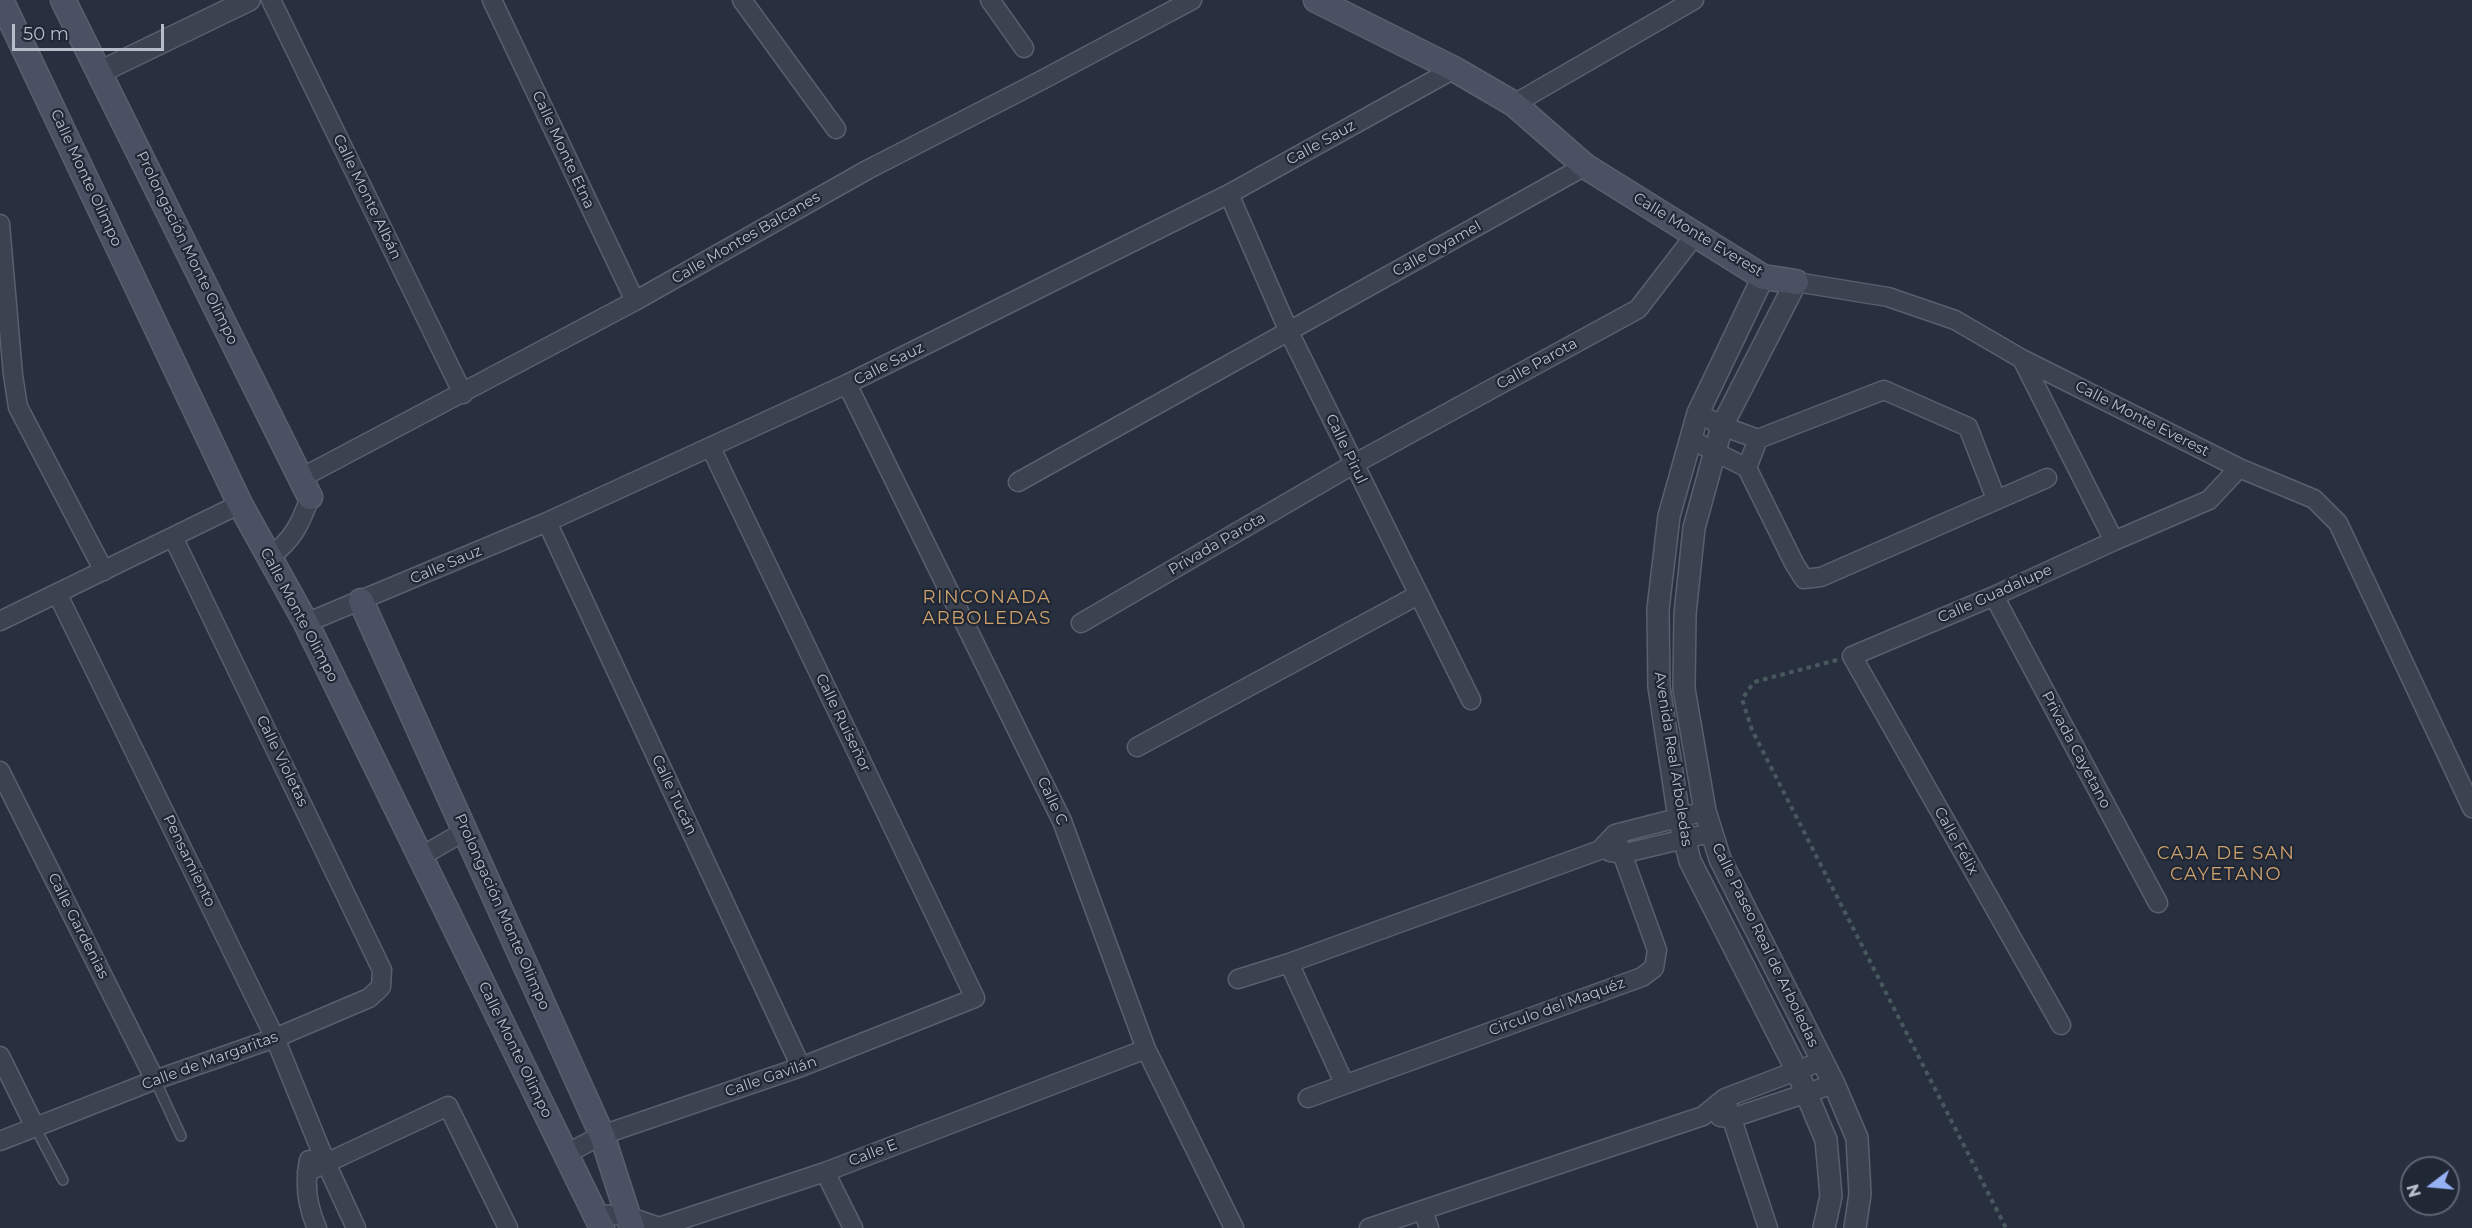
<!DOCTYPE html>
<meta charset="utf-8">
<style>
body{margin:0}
#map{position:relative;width:2472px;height:1228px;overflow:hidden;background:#283040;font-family:Montserrat,sans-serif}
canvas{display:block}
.north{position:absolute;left:2400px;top:1156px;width:60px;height:60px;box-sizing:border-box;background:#202735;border:2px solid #5d6371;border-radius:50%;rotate:254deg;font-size:16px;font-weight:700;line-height:24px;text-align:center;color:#b8bdca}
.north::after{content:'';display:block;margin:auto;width:21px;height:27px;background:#95b0f3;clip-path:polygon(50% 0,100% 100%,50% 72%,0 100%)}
.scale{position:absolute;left:12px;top:24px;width:152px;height:27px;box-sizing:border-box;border:3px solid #b8bdca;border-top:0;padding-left:8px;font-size:18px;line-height:21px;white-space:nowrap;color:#b8bdca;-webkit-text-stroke:4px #202735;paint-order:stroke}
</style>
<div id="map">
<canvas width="2472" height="1228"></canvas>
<div class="north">N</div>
<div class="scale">50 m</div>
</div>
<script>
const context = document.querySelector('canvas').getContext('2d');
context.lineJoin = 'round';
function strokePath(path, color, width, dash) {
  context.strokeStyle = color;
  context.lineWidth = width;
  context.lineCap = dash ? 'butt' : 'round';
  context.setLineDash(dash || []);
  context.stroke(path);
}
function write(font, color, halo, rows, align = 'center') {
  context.font = font + ' Montserrat,sans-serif';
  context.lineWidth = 4.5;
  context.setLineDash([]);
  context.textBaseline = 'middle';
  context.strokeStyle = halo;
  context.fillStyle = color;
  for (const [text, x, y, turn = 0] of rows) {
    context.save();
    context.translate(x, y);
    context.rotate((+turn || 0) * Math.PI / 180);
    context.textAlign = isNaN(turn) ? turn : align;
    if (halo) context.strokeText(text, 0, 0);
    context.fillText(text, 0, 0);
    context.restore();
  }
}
const path = new Path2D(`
 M1837 660 1754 682 1742 699 1752 730 2006 1228`);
const service = new Path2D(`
 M155 1080 181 1136
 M35 1127 63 1180`);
const minor = new Path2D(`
 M271 0 463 394
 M492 0 635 301
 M742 0 836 129
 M990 0 1024 48
 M1514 104 1694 0
 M1229 194 1289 332 1471 700
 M0 224 13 375 18 407 104 571
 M1796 282 1888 297 1955 320 2022 359 2239 468 2314 499 2338 523 2472 808
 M2022 359 2114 541
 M847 384 1062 821 1146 1049 1234 1228
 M1698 413 1722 426 1758 439
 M1690 439 1747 468 1794 563 1804 579 1821 577 2047 478
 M1747 468 1758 439 1884 390 1968 427 1996 499
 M301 478 635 301 867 170 1042 80 1192 0
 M1018 482 1585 166
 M547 522 801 1067
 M270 557C293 539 300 525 310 497
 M57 593 275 1038 326 1163 356 1228
 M1994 596 2158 903
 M0 621 240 504
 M306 623 547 522 847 384 1229 194 1454 69
 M1081 623 1354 464 1638 309 1695 235
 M1137 747 1418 595
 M0 771 155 1080
 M1610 852 1621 854 1710 833
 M420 857 465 831
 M1289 963 1344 1083
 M1238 979 1289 963 1600 850 1615 834 1705 811
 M2061 1025 1852 656 1994 596 2114 541 2209 500 2239 468
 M0 1056 35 1127
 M1308 1098 1642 977 1654 968 1657 950 1615 834
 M1725 1098 1768 1228
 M1720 1117 1732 1118 1834 1084
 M0 1141 155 1080 275 1038 369 998 381 987 382 970 173 537
 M566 1154 602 1135 801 1067 975 998 711 448
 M309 1160C304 1185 307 1206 317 1228
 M307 1172 448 1106 508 1228
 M825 1172 853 1228
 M1423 1210 1429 1228
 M595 1214 627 1216 659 1227 825 1172 1146 1049
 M1369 1228 1703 1116 1725 1098 1822 1061`);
const tertiary = new Path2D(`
 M100 72 249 0
 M1763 277 1698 413 1669 516 1658 609 1659 687 1679 818 1690 861 1797 1071 1826 1140 1831 1196 1824 1228
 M1796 282 1722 426 1694 528 1685 614 1684 689 1705 811 1720 859 1834 1084 1857 1138 1860 1194 1855 1228`);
const secondary = new Path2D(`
 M1 0 240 504 306 623 602 1228
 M63 0 310 497
 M1316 0 1454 69 1514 104 1585 166 1763 277 1796 282
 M361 601 602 1135 632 1228`);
const streetNames = [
 ["Calle Sauz",1321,143,-29],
 ["Calle Monte Etna",563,150,65],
 ["Calle Monte Olimpo",86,178,65],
 ["Calle Monte Albán",367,197,64],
 ["Calle Monte Everest",1698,235,31],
 ["Calle Montes Balcanes",746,238,-30],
 ["Prolongación Monte Olimpo",187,248,64],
 ["Calle Oyamel",1437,249,-29],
 ["Calle Sauz",889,364,-27],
 ["Calle Parota",1537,364,-29],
 ["Calle Monte Everest",2142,419,27],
 ["Calle Pirul",1346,449,64],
 ["Privada Parota",1217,544,-30],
 ["Calle Sauz",446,565,-23],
 ["Calle Guadalupe",1995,594,-24],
 ["Calle Monte Olimpo",299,615,62],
 ["Calle Ruiseñor",843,723,64],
 ["Privada Cayetano",2076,750,62],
 ["Avenida Real Arboledas",1673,759,81],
 ["Calle Violetas",282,761,64],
 ["Calle Tucán",674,795,65],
 ["Calle C",1052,801,65],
 ["Calle Félix",1956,841,61],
 ["Pensamiento",189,861,64],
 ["Prolongación Monte Olimpo",502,912,66],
 ["Calle Gardenias",78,926,63],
 ["Calle Paseo Real de Arboledas",1765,945,64],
 ["Circulo del Maquéz",1557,1007,-20],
 ["Calle Monte Olimpo",515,1050,64],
 ["Calle de Margaritas",210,1061,-20],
 ["Calle Gavilán",771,1077,-19],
 ["Calle E",873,1153,-21]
];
const quarterNames = [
 ["RINCONADA",987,598],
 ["ARBOLEDAS",987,619],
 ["CAJA DE SAN",2226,854],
 ["CAYETANO",2226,875]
];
strokePath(service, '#59606d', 12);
strokePath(minor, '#59606d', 21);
strokePath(tertiary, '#59606d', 24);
strokePath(secondary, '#59606d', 27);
strokePath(path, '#48595e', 4, [4.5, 4.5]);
strokePath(service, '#3c4250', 9);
strokePath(minor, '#3c4250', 18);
strokePath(tertiary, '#3c4250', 21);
strokePath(secondary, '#4a5163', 24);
write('15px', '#b8bdca', '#202735', streetNames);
context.letterSpacing = '1.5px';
write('18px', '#d0a26d', '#202735', quarterNames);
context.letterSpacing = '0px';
</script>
